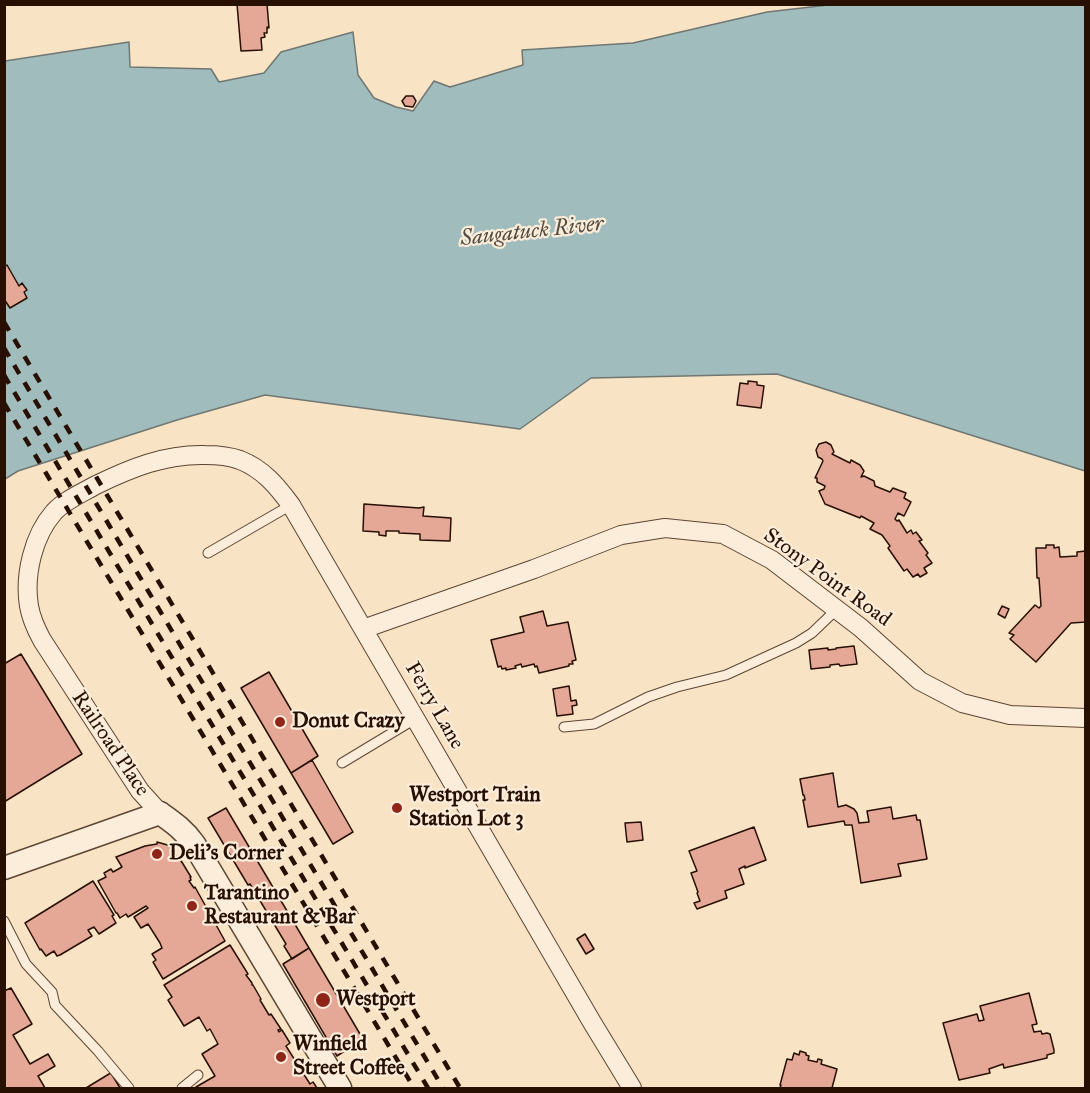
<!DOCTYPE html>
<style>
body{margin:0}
#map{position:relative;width:1090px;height:1093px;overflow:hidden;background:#f9e3c5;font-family:"IM FELL Great Primer",serif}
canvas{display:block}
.frame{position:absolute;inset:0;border:6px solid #271002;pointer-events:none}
</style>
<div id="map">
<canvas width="1090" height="1093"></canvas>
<div class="frame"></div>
</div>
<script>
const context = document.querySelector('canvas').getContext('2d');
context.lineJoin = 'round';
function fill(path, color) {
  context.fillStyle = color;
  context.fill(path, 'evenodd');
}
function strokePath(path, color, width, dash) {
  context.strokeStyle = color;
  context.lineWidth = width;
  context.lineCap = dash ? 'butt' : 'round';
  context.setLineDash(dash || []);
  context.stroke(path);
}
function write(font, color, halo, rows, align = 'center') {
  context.font = font + ' "IM FELL Great Primer",serif';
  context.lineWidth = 4.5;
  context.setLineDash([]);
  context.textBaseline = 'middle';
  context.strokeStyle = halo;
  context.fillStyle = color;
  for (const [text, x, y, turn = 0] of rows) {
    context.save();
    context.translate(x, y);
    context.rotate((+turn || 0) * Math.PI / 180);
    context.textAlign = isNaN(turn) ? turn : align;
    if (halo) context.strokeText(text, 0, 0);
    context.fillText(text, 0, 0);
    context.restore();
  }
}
const water = new Path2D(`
 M828 5H1085V471L777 374 591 378 520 429 265 395 177 420 18 471 5 479V61L129 42 130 67 211 69 219 82 264 73 281 52 353 32 358 75 374 98 396 107 413 111 434 81 450 87 523 65 522 50 633 43 767 12Z`);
const building = new Path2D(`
 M237 4H267L269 28 267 27V33H264L265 37 261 38 262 50 241 51Z
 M406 96H413L416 101 413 107 405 106 402 101Z
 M7 265 19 286 22 283 27 290 24 292 27 298 10 308 4 299V267Z
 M748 381 757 382V385L764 386 761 408 737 405 740 383 748 384Z
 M826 442 831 445 834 452 832 454 850 463 851 460 860 465 864 471 861 477 864 476 874 481 875 486 890 492 893 488 906 493 904 498 911 502 904 516 898 513 895 519 897 521 899 520 907 533 911 530 913 534 916 532 922 540 919 541 928 553 926 555 932 563 924 568 927 573 920 577 918 574 913 577 907 569 904 571 888 548 890 546 882 535 870 529 874 523 861 516 860 518 825 504 819 491 824 489 825 486 817 482V478H815L823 461 822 459 818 457 816 450 819 444Z
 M364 504 419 508 424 507 423 516 451 518 450 541 420 540V534L399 533V531H386V536L379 535V532L363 531Z
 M1046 545H1054V548L1059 547 1060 557 1077 556V552L1086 551V622L1071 623 1036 662 1010 639 1014 635 1009 633 1035 605 1039 608 1041 606 1039 578H1037L1036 548H1046Z
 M1002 606 1009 609 1005 618 998 614Z
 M543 611 547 626 568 622 576 660 572 661 573 664H569V666L539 673 537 666 535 667 534 664 522 667 521 664 515 666 516 668 506 670V668L502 669 501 666 498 667 491 640 524 632 520 617Z
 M854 646 857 664 840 666 839 664 830 665V667L811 669 809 650 828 648V650L836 649V648Z
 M21 654 82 754 4 802V664Z
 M269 672 318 756 291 773 241 688Z
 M569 686 571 701 576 700 577 705 572 706 573 714 557 716 553 689Z
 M312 760 353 832 333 844 291 773Z
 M833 773 838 807 846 805 854 809 857 813 859 823 869 822 867 811 891 807 893 819 916 815 917 820H920L927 859 898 864 901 876 861 883 852 825H845L844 821 808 827 803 800H805L804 795H803L800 779Z
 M226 808 309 948 292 959 284 946 286 944 250 884 248 885 208 818Z
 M641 822 643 840 627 842 625 823Z
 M754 827 766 860 745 868V866L739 869 744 884 725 891 727 898 697 909 694 903 700 901 697 893 698 892 691 873 697 871 689 851Z
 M157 842 171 846 170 848H172L179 860 180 859 191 877H190L191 880 189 881 194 888 195 887 225 941 163 979 153 962 156 960 152 954 162 948 160 943 148 924 141 928 134 917 148 908 146 906 128 917 126 914 120 918 117 913H116L98 881 106 877 104 873 111 869 113 872 122 867 116 857 145 846 157 844Z
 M93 881 114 915 112 916 116 923 99 934 94 927 88 930 92 936 60 955 57 956 54 951 46 956 41 949 40 950 25 923Z
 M585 934 594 949 586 954 577 939Z
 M230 945 248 974 246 975 252 983V985H253L261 999 260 1000 269 1015 271 1014 281 1029 278 1030 279 1032 282 1030 290 1043 286 1046 310 1084 313 1082 317 1088H197L196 1087 215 1076 202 1054 218 1044 210 1029 207 1031 199 1017 184 1026 168 1000 172 997 164 985Z
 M309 948 363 1039 337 1056 283 964Z
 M11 988 32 1024 13 1035 30 1064 48 1054 55 1066 38 1076 45 1088H4V991Z
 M1029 993 1037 1024 1032 1025 1034 1032 1041 1031 1042 1034 1047 1033 1050 1034 1054 1050V1053L1047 1055V1058L1004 1068 1003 1064 989 1069 990 1073 959 1080 943 1023 977 1014 979 1021 984 1020 980 1006Z
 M800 1051 806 1053V1055L809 1056 808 1060 817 1062 818 1059 822 1060 821 1064 837 1069 832 1088H780L781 1085H780L787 1059 792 1060 794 1053 799 1055Z
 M111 1073 120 1088H86L109 1074Z`);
const service = new Path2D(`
 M208 553 291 505
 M564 727 594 724 648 697 677 687 726 675 796 643 812 633 837 609
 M342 763 415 719
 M4 921 26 964 52 992 55 1005 98 1051 129 1088
 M182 1088 198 1075`);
const minor = new Path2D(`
 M363 629 534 569 621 535 665 528 723 534 772 560 861 628 920 681 962 703 1010 715 1086 718
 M160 813 140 791 42 640C36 629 31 618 29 606 24 575 33 536 54 512 65 500 82 493 96 485 131 468 165 454 205 455 217 455 229 456 240 460 263 469 277 486 291 505L593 1024 632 1088`);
const tertiary = new Path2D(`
 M4 868 160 813C174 823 184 830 194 844L340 1088`);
const rail = new Path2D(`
 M4 322 460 1088
 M4 348 443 1088
 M4 375 428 1088
 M4 403 414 1088`);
const markers = [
 [280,722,6,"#8f2418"],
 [397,808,6,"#8f2418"],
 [157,854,6,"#8f2418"],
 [192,906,6,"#8f2418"],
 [323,1000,8,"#8f2418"],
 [281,1057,6,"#8f2418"]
];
const streetNames = [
 ["Stony Point Road",827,578,36],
 ["Ferry Lane",434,706,60],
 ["Railroad Place",110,744,56]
];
const poiNames = [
 ["Donut Crazy",292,722],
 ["Westport Train",409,796],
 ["Station Lot 3",409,820],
 ["Deli's Corner",169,854],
 ["Tarantino",204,894],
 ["Restaurant & Bar",204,918],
 ["Westport",336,1000],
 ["Winfield",293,1045],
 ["Street Coffee",293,1069]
];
const waterNames = [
 ["Saugatuck River",532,232,-6]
];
fill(water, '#a1bcbd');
strokePath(water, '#707772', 1.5);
fill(building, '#e5a897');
strokePath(building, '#271002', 1.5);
strokePath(service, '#5c4533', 11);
strokePath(minor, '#5c4533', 20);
strokePath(tertiary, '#5c4533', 25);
strokePath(service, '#fbedd9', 9);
strokePath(minor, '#fbedd9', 18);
strokePath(tertiary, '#fbedd9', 22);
strokePath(rail, '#271002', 4.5, [10, 10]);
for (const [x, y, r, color] of markers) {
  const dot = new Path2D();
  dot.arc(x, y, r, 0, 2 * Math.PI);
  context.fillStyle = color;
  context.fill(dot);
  strokePath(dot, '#fbedd9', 2);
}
write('21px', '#271002', '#fbedd9', streetNames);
write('bold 21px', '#271002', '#fbedd9', poiNames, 'left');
write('italic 22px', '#524c43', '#fbedd9', waterNames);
</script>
